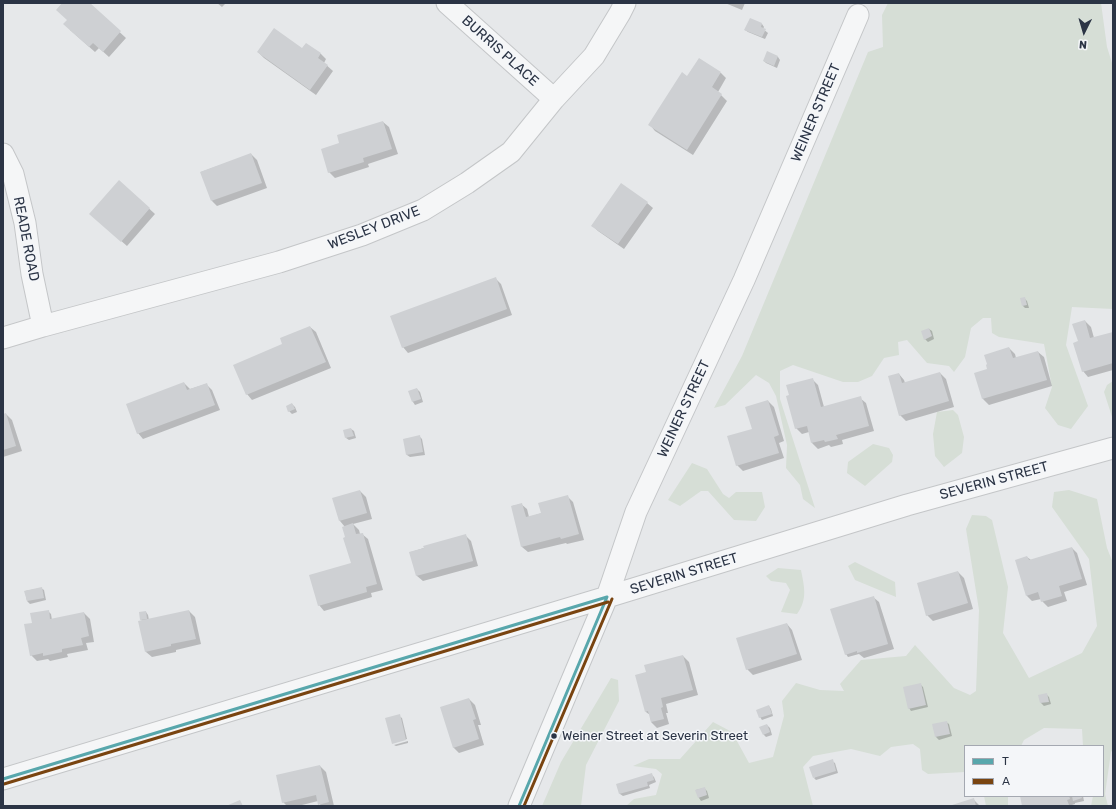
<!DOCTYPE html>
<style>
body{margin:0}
#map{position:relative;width:1116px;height:809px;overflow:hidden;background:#e6e8ea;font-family:Rubik,sans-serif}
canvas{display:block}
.frame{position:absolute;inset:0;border:4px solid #2b3445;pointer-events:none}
.legend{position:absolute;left:964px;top:745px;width:140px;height:52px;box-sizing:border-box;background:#f4f6f9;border:1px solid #a4a8b1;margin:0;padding:5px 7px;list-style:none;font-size:12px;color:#2b3445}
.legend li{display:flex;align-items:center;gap:8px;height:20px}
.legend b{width:20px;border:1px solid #a4a8b1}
.north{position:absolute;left:1064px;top:12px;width:40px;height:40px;-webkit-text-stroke:3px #f4f6f9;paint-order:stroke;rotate:185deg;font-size:11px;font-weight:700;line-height:16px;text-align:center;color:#2b3445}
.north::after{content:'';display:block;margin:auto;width:14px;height:18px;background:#2b3445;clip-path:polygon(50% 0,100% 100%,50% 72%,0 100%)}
</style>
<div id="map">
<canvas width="1116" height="809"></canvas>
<div class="frame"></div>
<ul class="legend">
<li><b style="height:5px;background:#58a7ac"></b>T</li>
<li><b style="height:5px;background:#794410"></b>A</li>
</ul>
<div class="north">N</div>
</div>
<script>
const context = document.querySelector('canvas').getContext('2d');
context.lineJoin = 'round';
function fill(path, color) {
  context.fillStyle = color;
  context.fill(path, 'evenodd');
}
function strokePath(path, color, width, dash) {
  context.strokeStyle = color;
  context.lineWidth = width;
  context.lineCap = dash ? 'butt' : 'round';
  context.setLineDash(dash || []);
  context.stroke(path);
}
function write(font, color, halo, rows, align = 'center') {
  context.font = font + ' Rubik,sans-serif';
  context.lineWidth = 3;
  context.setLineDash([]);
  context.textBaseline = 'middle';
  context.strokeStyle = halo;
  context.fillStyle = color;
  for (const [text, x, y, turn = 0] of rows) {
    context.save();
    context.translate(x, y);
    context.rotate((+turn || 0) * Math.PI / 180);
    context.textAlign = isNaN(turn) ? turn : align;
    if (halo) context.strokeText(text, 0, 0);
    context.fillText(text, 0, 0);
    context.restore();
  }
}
const green = new Path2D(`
 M888 3H1101L1107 47 1113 66V309L1072 307 1066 345 1088 406 1071 429 1058 425 1045 408 1052 387 1044 344 999 337 992 333 991 318H983L971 328 965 357 954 372 949 366 927 363 907 340 898 342 899 355 884 358 872 376 858 382H843L793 365 780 371V399L815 508 803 499 800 485 786 468 787 445 776 396 769 383 756 375 725 405 714 408 742 356 868 52 883 47 882 15Z
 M1113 381V420L1104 392 1107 385Z
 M953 410 958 415 964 437 962 453 944 467 935 456 933 434 937 412Z
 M873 444 889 448 893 455 892 462 865 486 847 473 848 462Z
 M692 463 707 469 723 494 729 498 736 492H762L765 507 756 521 734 520 708 491H701L680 506 668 500Z
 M1069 490 1097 499 1107 548 1113 563V749L1111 752 1105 794 1108 806H1091L1093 796H1103V746H1083L1082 729 1044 728 1024 740 1021 746H965V772L928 774 922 770 920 749 913 744 891 747 880 756 851 749 813 756 803 767 813 806H626L634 799 656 795 662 774 656 769 633 766 649 759H680L713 722 732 732 749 763 773 757 784 716 782 701 796 683 820 690 844 691 840 684 861 660 906 656 915 645 954 688 970 695 976 691 979 610 966 529 972 515 986 516 992 520 1008 587 1003 633 1029 678 1082 653 1097 626 1089 559 1052 507 1054 492Z
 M855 562 895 582 896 597 855 580 848 566Z
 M778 568 801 570C804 586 808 599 797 614L781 612 790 590 786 583 771 581 766 576Z
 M611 678 618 680 619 701 586 765 581 806H542L561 762Z
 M984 796H1008V806H986Z`);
const shadow = new Path2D(`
 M63 3H88L126 38 109 57 99 48 95 52 70 30Z
 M217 3H226L222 7Z
 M725 3H745L742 10Z
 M762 24 764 27 763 29 768 33 765 39 748 32 745 30Z
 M306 44 321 54 326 59 324 63 333 71 316 95 264 58 258 52 302 49Z
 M767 53 778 57 780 60 777 68 766 63 764 61Z
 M721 73 726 78 718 92 727 101 693 155 655 131 650 125 687 77Z
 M383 122 389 127 398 154 368 164 369 167 335 178 329 172 341 143Z
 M251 154 257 160 267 188 217 206 212 201 201 172Z
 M119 181 155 214 127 246 96 219Z
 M647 203 653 208 624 249 598 231 593 226Z
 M495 278 501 284 512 315 408 353 403 347Z
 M1024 298 1027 301 1029 308H1025L1023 306Z
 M1085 321 1091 327 1094 338 1113 333V370L1088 377 1083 371 1079 342Z
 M310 327 316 332 331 368 252 400 247 394 284 345Z
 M929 329 932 331 934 339 928 342 925 339Z
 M1009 348 1015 354 1016 358 1038 352 1044 357 1052 386 989 405 983 399 976 374 988 370Z
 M940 373 946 379 954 407 906 421 900 415 899 374 904 380 905 383Z
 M812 379 818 385 824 407 860 398 866 403 874 431 842 440 843 444 831 447 829 445 818 449 812 443 809 432 802 434 796 428Z
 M184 383 190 389 206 384 212 390 220 410 143 439 138 433Z
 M417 389 420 392 423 402 415 405 413 402 410 392Z
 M768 401 774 407 784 441 779 443 784 458 743 471 737 465 753 429Z
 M292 404 295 407 297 412 292 414 289 411Z
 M6 414 12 420 22 451 3 457V415Z
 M351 429 354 431 356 438 349 440 346 438Z
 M420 437 422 439 425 455 410 457 407 455 405 439Z
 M360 491 366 497 372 519 353 524 359 530 360 534H362L368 539 383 590 371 593 372 597 324 611 319 605 352 564 346 537 345 527 340 521 333 499Z
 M567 496 573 502 584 540 567 544 566 543 528 552 522 547 512 506 521 504 527 509 529 517 542 513Z
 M465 535 471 541 478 566 423 581 417 576 411 552Z
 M1072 548 1077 553 1087 585 1064 592 1067 601 1048 607 1042 601 1041 599 1032 601 1027 596V557L1031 560Z
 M958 572 964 578 973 609 933 621 927 615Z
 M41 588 44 590 46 600 30 604 27 601 25 591Z
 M873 597 879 602 894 649 864 658 859 654 848 657 846 654Z
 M48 611 51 614 52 620 84 613 90 619 94 642 86 643 88 650 67 654 68 657 50 661 48 659 37 661 31 655 33 624Z
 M189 611 195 617 201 644 176 650V652L152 657 146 652 142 621 141 619 146 612 148 615 149 620Z
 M787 624 792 630 802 660 753 675 747 669Z
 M683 656 689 662 698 695 666 704 668 713H666L669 724 657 728 651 722 650 715 646 712 637 675 647 673Z
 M920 684 923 687 928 707 911 711 909 708Z
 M1046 694 1049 697 1051 704 1044 706 1041 703 1040 696Z
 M469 699 475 705 481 725H478L484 745 459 753 453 747Z
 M769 706 771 709 773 716 762 720 760 717Z
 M399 716 402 718 407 739 393 743V744V743Z
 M946 722 949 724 952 736 939 740 936 737 933 725Z
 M767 725 770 728 772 735 766 737 764 735 761 728Z
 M408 741V743L396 746 394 745Z
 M832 761 835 763 838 773 816 780 814 778Z
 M320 766 326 772 334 806H321L318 801 298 806H287L283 802Z
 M651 774 654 777 656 782 649 785 650 788 623 796 620 794 617 785Z
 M704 788 707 791 709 798 701 801 699 798 696 790Z
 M1021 796H1072L1073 797V796H1083L1084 801 1075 803V804L1072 805 1073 806H1023Z
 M974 800 980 806H951Z`);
const building = new Path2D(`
 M62 3H90L121 31 103 52 93 43 89 47 63 24 67 20 56 10Z
 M750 18 762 23 761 27 766 29 762 37 744 30Z
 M274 28 302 48 306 43 321 53 318 58 328 65 310 90 257 52Z
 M767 51 778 56 774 66 763 61Z
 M699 58 721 72 712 87 722 94 687 150 648 125 682 72 687 76Z
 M383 121 392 149 363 158 364 162 328 173 321 149 339 143 337 135Z
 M251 153 262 183 211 201 200 172Z
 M119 180 150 208 121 242 89 214Z
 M621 183 648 202 618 244 591 226Z
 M496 277 507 309 402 348 390 316Z
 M1025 297 1027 305 1022 306 1020 298Z
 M1085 320 1090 338 1113 332V363L1082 372 1073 343 1078 341 1072 324Z
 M310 326 326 362 246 395 233 365 282 344 280 338Z
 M929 328 932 336 924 340 921 331Z
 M1009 347 1013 358 1038 351 1047 380 982 399 974 373 987 369 986 365 987 364 984 355Z
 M940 372 949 401 899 416 888 376 899 373 902 383Z
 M813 378 821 407 861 396 869 426 836 435 838 439 825 442 824 440 811 443 807 426 795 429 786 396 789 395 786 385Z
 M184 382 187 390 207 383 215 405 137 434 126 404Z
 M417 388 421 399 412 402 408 391Z
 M768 400 779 435 774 437 779 453 736 466 727 436 752 429 745 407Z
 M292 403 295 409 288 412 286 406Z
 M6 413 16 446 3 450V414Z
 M351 428 354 436 345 438 343 430Z
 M420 435 423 452 406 455 403 439Z
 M360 490 367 513 339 521 332 498Z
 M568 495 579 534 561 539 560 537 521 547 511 506 522 503 526 517 541 513 538 503Z
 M353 523 356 534 363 533 377 584 366 587 367 592 318 606 309 575 351 563 343 538 345 537 342 527Z
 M466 534 473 561 416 576 409 552 424 548 423 546Z
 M1072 547 1082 579 1059 586 1062 596 1041 602 1038 592 1026 596 1015 560 1027 556 1029 560Z
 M958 571 968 603 926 616 917 583Z
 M42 587 44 598 27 601 24 591Z
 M874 596 888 644 857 653V651L845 655 830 609Z
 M49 610 50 619 84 612 89 636 81 638 83 645 62 649V652L43 656V653L30 656 24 624 32 623 30 613Z
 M189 610 196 639 171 644V646L145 652 138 621Z
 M146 611 147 619 140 620 139 612Z
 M787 623 797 654 746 670 736 638Z
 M683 655 693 690 661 698 663 707 661 708 664 719 651 722 648 711 645 712 635 675 646 672 644 665Z
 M921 683 926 705 908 709 903 687Z
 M1047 693 1049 702 1040 703 1038 695Z
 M469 698 476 719 473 720 479 739 453 748 440 707Z
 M769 705 772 714 759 718 756 710Z
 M400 714 406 740 392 744 385 718Z
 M947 721 950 734 935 737 932 724Z
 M767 724 770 732 763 735 759 727Z
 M833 759 836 771 813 778 809 767Z
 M320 765 329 802 318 805 316 795 282 803 276 775Z
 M652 773 654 780 647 782 648 786 619 794 616 784Z
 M705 787 707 795 698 798 695 790Z
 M1020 796H1069L1070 799 1067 800 1069 805 1064 806H1022Z
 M1072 796H1081L1082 798 1073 801Z
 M974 798 976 806H949Z
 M240 800 243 806H226Z`);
const minor = new Path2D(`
 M447 3 554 99
 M3 154 13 174 25 223 32 274 43 326
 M3 338 43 326 279 262 362 235 423 210 467 183 511 152 554 99 594 56 620 13 625 3
 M3 779 607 597 907 505 1113 448
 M519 806 607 597 636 512 744 280 858 15`);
const bus1 = new Path2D(`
 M3 779 607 597
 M519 806 607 597`);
const bus2 = new Path2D(`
 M4 784 608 602
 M524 806 612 599`);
const markers = [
 [554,736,3.5,"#2b3445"]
];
const busNames = [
 ["Weiner Street at Severin Street",562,736]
];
const streetNames = [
 ["BURRIS PLACE",500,51,42],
 ["WEINER STREET",816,113,-67],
 ["WESLEY DRIVE",374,228,-21],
 ["READE ROAD",26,239,79],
 ["WEINER STREET",684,409,-65],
 ["SEVERIN STREET",994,481,-15],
 ["SEVERIN STREET",684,574,-17]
];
fill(green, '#d6ded6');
fill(shadow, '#0003');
fill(building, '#ced0d3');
strokePath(minor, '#c4c6c8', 23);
strokePath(minor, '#f5f6f7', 21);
strokePath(bus1, '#58a7ac', 3);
strokePath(bus2, '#794410', 3);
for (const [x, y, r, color] of markers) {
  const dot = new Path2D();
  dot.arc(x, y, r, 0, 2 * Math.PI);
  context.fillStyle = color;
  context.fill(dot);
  strokePath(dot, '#f4f6f9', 1.5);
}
write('13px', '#2b3445', '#f4f6f9', busNames, 'left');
write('14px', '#2b3445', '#f4f6f9', streetNames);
</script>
